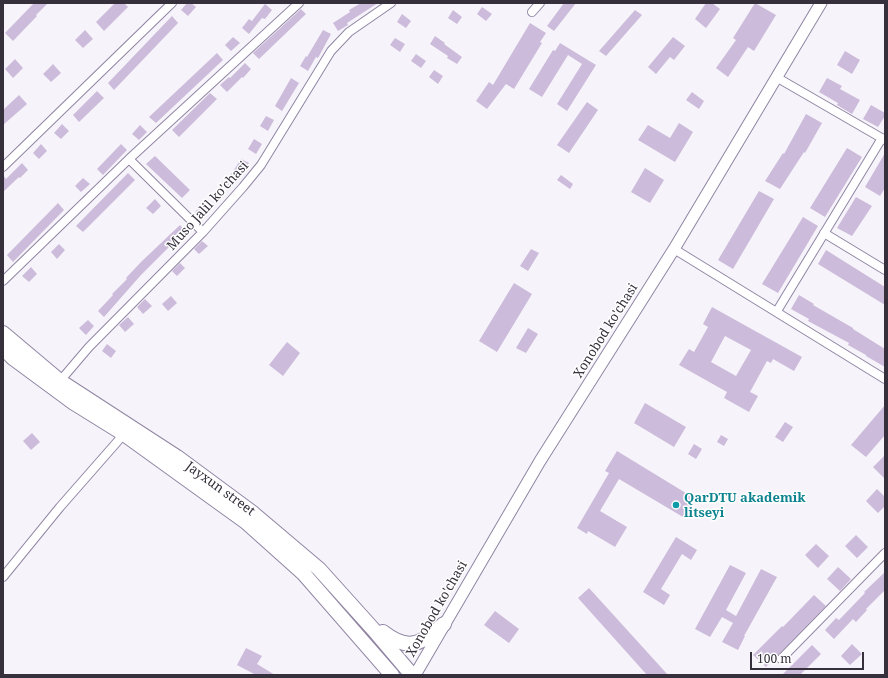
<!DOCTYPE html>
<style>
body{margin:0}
#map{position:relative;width:888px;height:678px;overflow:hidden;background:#f6f4fa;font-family:"Noto Serif",serif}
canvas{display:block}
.frame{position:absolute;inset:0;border:4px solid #35303c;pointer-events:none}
.scale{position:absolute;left:750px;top:652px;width:114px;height:18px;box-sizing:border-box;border:2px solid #35303c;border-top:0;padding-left:5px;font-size:12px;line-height:14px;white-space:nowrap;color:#35303c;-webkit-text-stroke:3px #fff;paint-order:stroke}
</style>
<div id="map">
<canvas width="888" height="678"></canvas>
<div class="frame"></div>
<div class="scale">100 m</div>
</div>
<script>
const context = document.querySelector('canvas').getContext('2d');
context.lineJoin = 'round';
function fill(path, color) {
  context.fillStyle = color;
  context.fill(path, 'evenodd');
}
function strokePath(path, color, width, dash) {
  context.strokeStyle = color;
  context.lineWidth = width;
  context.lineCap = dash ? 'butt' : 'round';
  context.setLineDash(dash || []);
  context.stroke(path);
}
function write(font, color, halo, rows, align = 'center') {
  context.font = font + ' "Noto Serif",serif';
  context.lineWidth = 3;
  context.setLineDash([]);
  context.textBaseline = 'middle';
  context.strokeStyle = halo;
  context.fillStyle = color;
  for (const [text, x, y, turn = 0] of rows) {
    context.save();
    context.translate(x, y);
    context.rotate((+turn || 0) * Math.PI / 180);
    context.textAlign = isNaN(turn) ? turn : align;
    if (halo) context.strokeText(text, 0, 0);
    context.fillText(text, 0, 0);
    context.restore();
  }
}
const building = new Path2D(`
 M34 3H48L36 15 37 16 13 41 5 33Z
 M115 3H124L128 7 104 31 96 22Z
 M187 3H191L196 7 188 16 181 10Z
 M361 3H378L347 23 348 25 338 31 333 23 350 12 349 10Z
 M564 3H576L554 31 547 26Z
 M706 3H712L720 9 706 28 695 19Z
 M755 3 776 15 754 51 748 47 728 77 716 68 736 40 733 38Z
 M265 4 272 10 265 19 262 18 249 34 242 28 249 19 252 21Z
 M482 7 492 14 486 21 477 14Z
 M301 9 306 14 259 59 253 53Z
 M453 10 462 17 457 24 448 18Z
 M635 10 642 15 606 56 599 51Z
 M402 14 411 21 406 28 397 22Z
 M172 16 178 23 114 90 108 83Z
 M530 23 546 33 540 42 542 43 514 89 506 84 487 109 476 101 489 82 493 85Z
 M85 30 93 39 83 48 75 40Z
 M323 30 331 34 318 58 316 57 308 71 300 66 306 56 307 57Z
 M435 36 445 43 444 44 462 57 457 64 447 58 448 56 430 44Z
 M233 37 240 43 231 51 225 45Z
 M673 37 685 46 674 60 670 57 656 74 648 67Z
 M395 38 405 44 400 52 390 45Z
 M560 43 596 65 567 111 557 104 582 64 568 55 542 97 529 89 553 50 555 51Z
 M845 51 860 60 852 74 837 65Z
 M217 53 223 60 156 123 149 117Z
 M416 54 426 61 421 68 411 61Z
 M15 59 23 68 13 78 5 69Z
 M245 63 251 69 243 78 242 77 227 92 220 85 229 77 230 78Z
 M53 64 61 73 51 82 43 74Z
 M434 70 443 76 438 84 429 77Z
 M291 78 299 83 282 111 275 106Z
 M827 78 842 86 840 89 860 100 852 114 837 105 838 103 819 92Z
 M97 91 104 98 79 122 73 115Z
 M692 92 704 101 699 109 686 100Z
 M210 93 217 99 179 137 172 130Z
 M19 95 27 104 3 125V110Z
 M587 102 598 110 569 153 557 145Z
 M871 105 885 113V116L878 127 863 119Z
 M806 114 822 123 805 153 804 152 780 189 765 181 783 153 784 154Z
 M266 116 274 120 268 131 260 126Z
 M679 123 693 132 675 162 638 140 648 125 670 138Z
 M62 124 69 131 61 139 54 133Z
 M140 125 147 132 139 140 132 134Z
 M254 139 262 144 256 154 248 149Z
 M41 144 47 151 39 159 33 153Z
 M121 144 127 150 103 175 97 169Z
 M847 148 862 157 825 217 810 208Z
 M885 153V188L880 196 865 187Z
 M155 156 190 190 182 198 146 164Z
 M241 159 249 163 240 178 229 190 222 183 232 173Z
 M22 163 28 170 20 178 19 177 3 192V175L6 179Z
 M645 168 664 180 650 203 631 192Z
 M128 173 135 180 83 232 76 226Z
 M561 175 573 184 570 189 557 180Z
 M83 178 90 184 81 192 75 186Z
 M759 191 774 199 733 269 718 260Z
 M856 197 872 206 852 236 837 228Z
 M155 199 161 206 153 214 146 208Z
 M58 203 64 210 13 262 7 255Z
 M203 204 210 210 202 218 195 212Z
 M803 217 818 226 778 293 762 284Z
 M180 225 186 232 178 240 177 239 141 275 104 317 98 311 113 295 112 294 127 279 126 278 141 262Z
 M202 241 208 246 199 254 194 249Z
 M59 244 65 250 57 259 51 252Z
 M531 249 539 253 528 271 520 266Z
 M826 250 885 287V305L818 264Z
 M180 263 185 268 177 276 172 271Z
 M31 267 37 274 29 282 22 276Z
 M514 283 532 294 497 352 479 341Z
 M799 295 814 304 813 305 853 328V329L885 349V367L866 356V355L848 345 849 343 808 321 809 319 791 309Z
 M171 296 177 303 168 311 162 304Z
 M145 299 152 306 143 314 137 307Z
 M712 307 802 357 794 371 773 359 771 363 767 361 750 392 758 396 749 412 724 398 727 392 679 365 689 349 694 352 708 327 703 324ZM725 336 751 350 736 376 711 362Z
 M128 317 134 324 125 332 119 325Z
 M88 320 94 326 86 335 79 328Z
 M528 328 538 334 526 353 516 348Z
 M287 342 300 353 283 376 269 365Z
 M107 344 116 351 111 358 102 351Z
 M645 403 686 427 674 447 634 423Z
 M885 405V435L866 457 851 445Z
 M785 422 793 427 783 442 775 437Z
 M32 433 40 442 31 450 23 441Z
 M721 435 728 439 724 446 717 442Z
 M694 444 702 449 696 459 688 454Z
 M617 451 694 498 683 517 619 479 600 511 627 527 615 547 588 531 587 534 577 528 609 473 605 471Z
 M885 455V479L873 467Z
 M877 489 885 497V506L878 513 866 501Z
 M856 535 868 547 857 558 845 546Z
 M676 537 697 550 691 560 682 554 661 589 670 595 664 605 643 592Z
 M816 544 829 556 818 568 805 555Z
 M730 565 746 573 726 610 736 616 761 569 777 577 744 636H745L738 650 722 642 733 623 722 617 710 637 695 629Z
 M838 567 851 579 840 591 827 579Z
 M885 572V590L866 609 867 610 856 622 853 619 834 639 825 630 836 618 839 620 865 593 864 592Z
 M589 588 668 675H647L578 598Z
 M814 595 826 606 766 667 753 655 782 626 783 627Z
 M495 611 519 629 509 643 484 625Z
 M852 644 862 654 850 665 841 656Z
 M812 645 821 654 800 675H782Z
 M246 648 262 656 257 664 275 675H256L237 665Z`);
const street = new Path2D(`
 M532 12 540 3
 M776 77 885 140
 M129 159 203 232
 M3 167 172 3
 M824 233 885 270
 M674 249 885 379
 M3 281 129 159 299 3
 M777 311 882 138
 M60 381 89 347 203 232 243 187 261 165 331 51 349 32 391 3
 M3 577 60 507 124 434
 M781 659 885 553`);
const secondary = new Path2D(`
 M415 675 540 461 674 249 821 3`);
const highway = new Path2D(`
 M3 333 60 381 177 457 254 514 319 569 373 629 412 675
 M3 348 13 358 74 403 124 434 246 522 303 573 392 675
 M383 632C410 653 421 643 444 624`);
const markers = [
 [676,505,4,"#0f9aa8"]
];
const streetNames = [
 ["Muso Jalil ko'chasi",208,206,-48],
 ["Xonobod ko'chasi",606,331,-58],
 ["Jayxun street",220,489,36],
 ["Xonobod ko'chasi",437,609,-60]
];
const cultureNames = [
 ["QarDTU akademik",684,498],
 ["litseyi",684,513]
];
fill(building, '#ccbbda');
strokePath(street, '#9185a3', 10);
strokePath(secondary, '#9185a3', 13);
strokePath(highway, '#9185a3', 16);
strokePath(street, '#fff', 8);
strokePath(secondary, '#fff', 11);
strokePath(highway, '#fff', 14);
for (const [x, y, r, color] of markers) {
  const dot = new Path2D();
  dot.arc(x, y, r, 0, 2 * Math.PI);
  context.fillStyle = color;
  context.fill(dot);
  strokePath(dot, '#fff', 1.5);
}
write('13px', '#35303c', '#fff', streetNames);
write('bold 13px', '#0d838f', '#fff', cultureNames, 'left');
</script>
